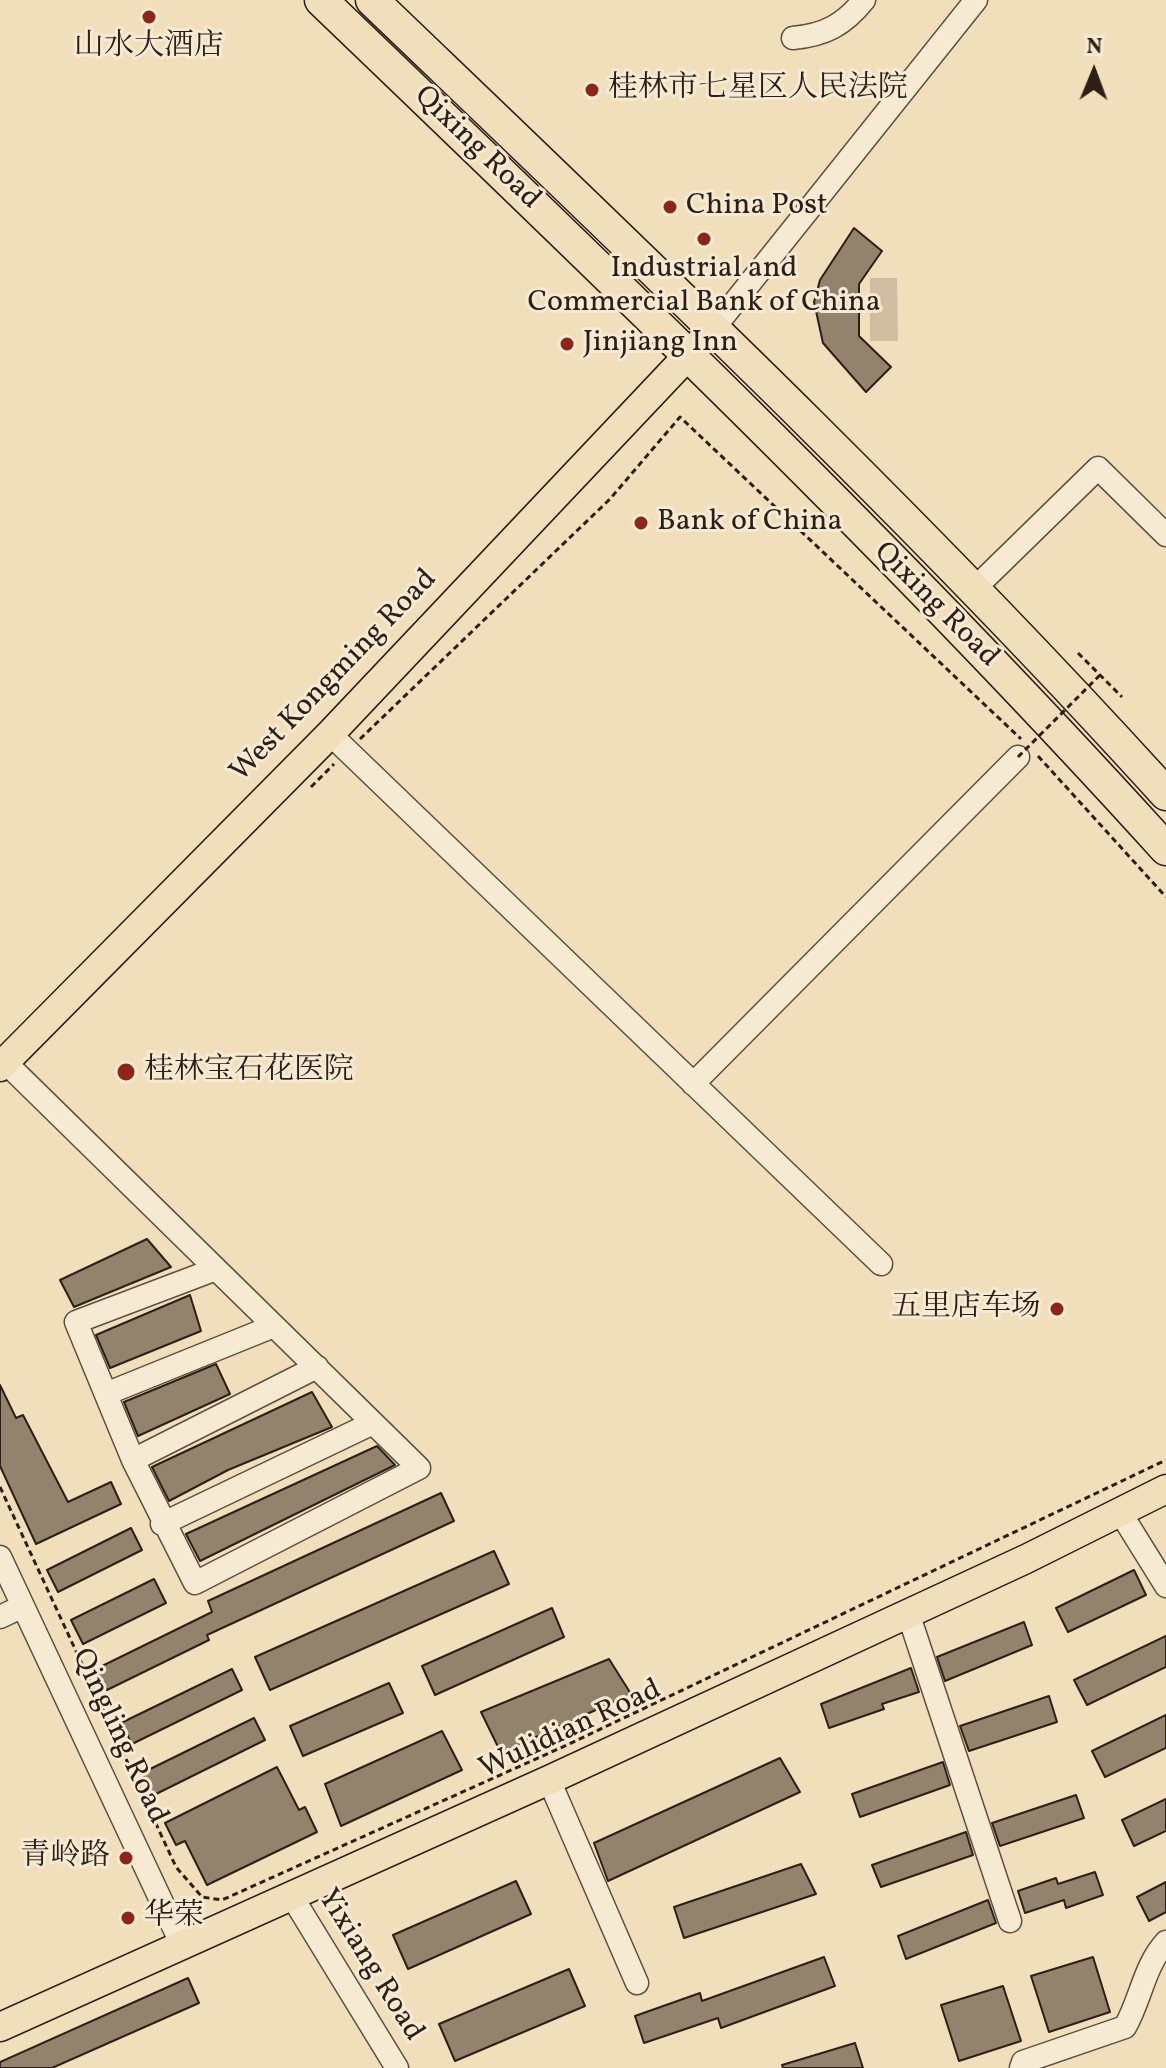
<!DOCTYPE html>
<meta charset="utf-8">
<style>
body{margin:0}
#map{position:relative;width:1166px;height:2068px;overflow:hidden;background:#f1dfbc;font-family:Vollkorn,serif}
canvas{display:block}
.north{position:absolute;left:1054px;top:32px;width:80px;height:80px;-webkit-text-stroke:6px #f6ead3;paint-order:stroke;rotate:1deg;font-size:22px;font-weight:700;line-height:32px;text-align:center;color:#2d1f18}
.north::after{content:'';display:block;margin:auto;width:28px;height:36px;background:#2d1f18;clip-path:polygon(50% 0,100% 100%,50% 72%,0 100%)}
</style>
<div id="map">
<canvas width="1166" height="2068"></canvas>
<div class="north">N</div>
</div>
<script>
const context = document.querySelector('canvas').getContext('2d');
context.lineJoin = 'round';
function fill(path, color) {
  context.fillStyle = color;
  context.fill(path, 'evenodd');
}
function strokePath(path, color, width, dash) {
  context.strokeStyle = color;
  context.lineWidth = width;
  context.lineCap = dash ? 'butt' : 'round';
  context.setLineDash(dash || []);
  context.stroke(path);
}
function write(font, color, halo, rows, align = 'center') {
  context.font = font + ' Vollkorn,"Noto Serif SC",serif';
  context.lineWidth = 6;
  context.setLineDash([]);
  context.textBaseline = 'middle';
  context.strokeStyle = halo;
  context.fillStyle = color;
  for (const [text, x, y, turn = 0] of rows) {
    context.save();
    context.translate(x, y);
    context.rotate((+turn || 0) * Math.PI / 180);
    context.textAlign = isNaN(turn) ? turn : align;
    if (halo) context.strokeText(text, 0, 0);
    context.fillText(text, 0, 0);
    context.restore();
  }
}
const green = new Path2D(`
 M870 278H897L898 341H870Z`);
const building = new Path2D(`
 M854 228 882 251 859 284V336L891 367 866 392 823 343 814 302 820 280Z
 M147 1239 171 1267 74 1307 60 1280Z
 M190 1295 201 1331 110 1368 96 1335Z
 M216 1364 230 1394 138 1436 124 1402Z
 M0 1385 16 1418 23 1415 68 1502 111 1482 121 1504 36 1544 0 1466Z
 M312 1392 332 1427 228 1470 169 1501 152 1467Z
 M377 1446 395 1465 200 1561 186 1534Z
 M441 1493 454 1521 207 1635 209 1640 107 1690 96 1669 212 1612 208 1601Z
 M131 1528 142 1550 58 1592 47 1570Z
 M494 1551 509 1584 270 1690 255 1657Z
 M1134 1570 1146 1595 1068 1632 1056 1608Z
 M154 1579 166 1603 83 1644 71 1620Z
 M552 1608 564 1637 435 1695 422 1666Z
 M1024 1622 1032 1645 945 1681 937 1657Z
 M1166 1636V1667L1087 1705 1074 1680Z
 M609 1659 631 1694 501 1753 481 1712Z
 M911 1668 919 1692 882 1704 884 1709 829 1728 821 1704Z
 M232 1669 242 1690 132 1744 121 1723Z
 M389 1683 403 1713 303 1756 290 1726Z
 M1049 1696 1057 1722 969 1751 960 1726Z
 M1166 1715V1748L1105 1777 1092 1751Z
 M254 1718 265 1740 154 1795 142 1773Z
 M442 1731 462 1770 341 1826 325 1784Z
 M780 1758 800 1792 608 1881 594 1843Z
 M943 1762 950 1785 860 1817 852 1794Z
 M277 1767 299 1810 305 1807 317 1832 207 1885 185 1841 176 1845 165 1823Z
 M1076 1795 1084 1818 1000 1846 992 1823Z
 M1166 1799V1831L1134 1846 1122 1820Z
 M966 1832 973 1855 881 1887 872 1865Z
 M801 1864 816 1894 684 1938 674 1907Z
 M1095 1872 1103 1895 1066 1908 1064 1900 1025 1913 1018 1891 1056 1878 1058 1884Z
 M516 1881 531 1914 408 1969 393 1935Z
 M1166 1882V1912L1149 1921 1137 1897Z
 M988 1900 996 1923 906 1959 898 1936Z
 M824 1957 835 1986 721 2028 718 2018 644 2043 635 2016 700 1993 702 2001Z
 M1093 1957 1110 2012 1049 2032 1031 1976Z
 M569 1969 585 2006 455 2061 439 2024Z
 M188 1978 199 2003 52 2068H0V2062Z
 M1003 1986 1021 2041 959 2061 941 2005Z
 M855 2043 863 2068H783L782 2065Z`);
const path = new Path2D(`
 M1078 653 1122 697
 M360 739 610 499 680 417 1021 739
 M1038 756 1166 897
 M311 787 334 764
 M0 1487 176 1867 202 1897 222 1900 567 1745 1166 1460`);
const minor = new Path2D(`
 M793 38C825 35 844 25 864 0
 M714 328 976 0
 M972 591 1098 468 1166 535
 M330 734 881 1264
 M6 1063 419 1468 195 1583 133 1460 76 1322 216 1269
 M693 1084 1018 757
 M108 1393 274 1326
 M133 1460 317 1367
 M1120 1512 1166 1586
 M162 1524 373 1423
 M0 1557 181 1943
 M908 1613 1010 1921
 M0 1617 23 1606
 M549 1780 637 1983
 M291 1895 397 2068
 M1021 2068 1023 2062 1125 2027C1141 1999 1144 1966 1166 1942`);
const major = new Path2D(`
 M0 1067 330 734 714 328
 M0 2027 549 1780 1026 1559 1166 1489`);
const highway = new Path2D(`
 M321 0C609 276 898 553 1166 849
 M372 0C642 259 915 517 1166 794`);
const pathBridge = new Path2D(`
 M1018 757 1100 675`);
const markers = [
 [149,17,8,"#8f2418"],
 [592,90,8,"#8f2418"],
 [670,207,8,"#8f2418"],
 [704,239,8,"#8f2418"],
 [567,344,8,"#8f2418"],
 [641,523,8,"#8f2418"],
 [126,1072,10,"#8f2418"],
 [1057,1309,8,"#8f2418"],
 [126,1858,8,"#8f2418"],
 [128,1918,8,"#8f2418"]
];
const poiNames = [
 ["山水大酒店",149,48,"center"],
 ["桂林市七星区人民法院",608,90],
 ["China Post",686,207],
 ["Industrial and",704,270,"center"],
 ["Commercial Bank of China",704,304,"center"],
 ["Jinjiang Inn",583,344],
 ["Bank of China",657,523],
 ["桂林宝石花医院",144,1072],
 ["五里店车场",1041,1309,"right"],
 ["青岭路",110,1858,"right"],
 ["华荣",144,1918]
];
const streetNames = [
 ["Qixing Road",476,149,44],
 ["Qixing Road",935,606,45],
 ["West Kongming Road",335,677,-46],
 ["Wulidian Road",571,1731,-25],
 ["Qingling Road",118,1737,65],
 ["Yixiang Road",369,1966,58]
];
fill(green, '#d0bea0');
fill(building, '#93836d');
strokePath(building, '#2d1f18', 2);
strokePath(minor, '#5e4f41', 25);
strokePath(major, '#2d1f18', 31);
strokePath(highway, '#2d1f18', 35);
strokePath(path, '#2d1f18', 3, [6, 4]);
strokePath(minor, '#f6ead3', 22);
strokePath(major, '#f1dfbc', 28);
strokePath(highway, '#f1dfbc', 32);
strokePath(pathBridge, '#2d1f18', 3, [6, 4]);
for (const [x, y, r, color] of markers) {
  const dot = new Path2D();
  dot.arc(x, y, r, 0, 2 * Math.PI);
  context.fillStyle = color;
  context.fill(dot);
  strokePath(dot, '#f6ead3', 3);
}
write('30px', '#2d1f18', '#f6ead3', poiNames, 'left');
write('30px', '#2d1f18', '#f6ead3', streetNames);
</script>
